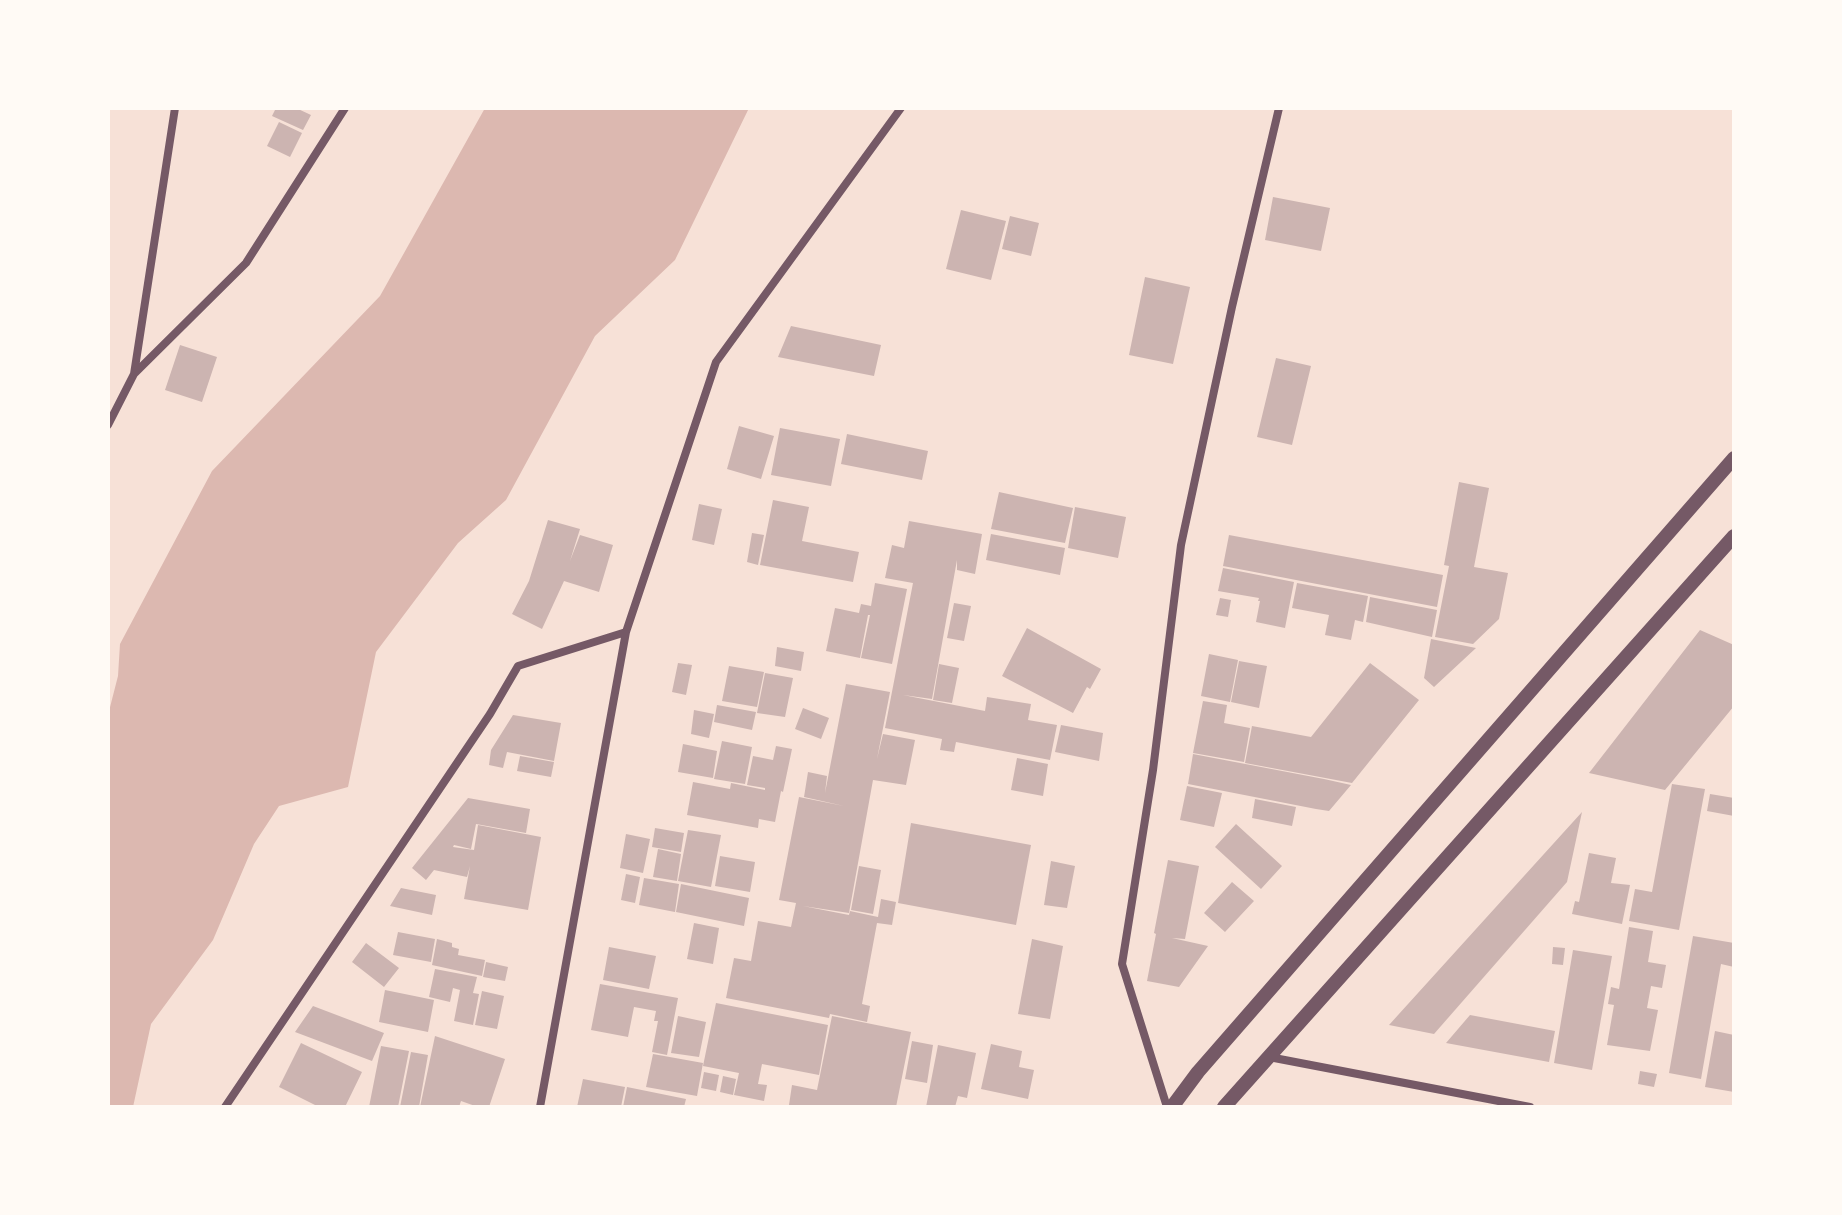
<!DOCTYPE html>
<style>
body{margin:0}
#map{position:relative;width:1842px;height:1215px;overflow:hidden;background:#f7e1d7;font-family:Commissioner,sans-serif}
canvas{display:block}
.frame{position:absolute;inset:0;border:110px solid #fffaf5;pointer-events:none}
</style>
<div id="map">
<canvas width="1842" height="1215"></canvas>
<div class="frame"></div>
</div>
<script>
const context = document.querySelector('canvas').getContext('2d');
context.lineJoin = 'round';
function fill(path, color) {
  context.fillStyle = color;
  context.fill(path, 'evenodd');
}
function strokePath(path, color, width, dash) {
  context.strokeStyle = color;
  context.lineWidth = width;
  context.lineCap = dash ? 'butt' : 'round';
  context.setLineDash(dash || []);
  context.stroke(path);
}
const water = new Path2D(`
 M485 108H749L675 260 595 336 506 500 458 543 376 652 348 787 279 806 254 844 213 940 151 1024 133 1107H108V715L118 676 120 644 212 471 380 296Z`);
const building = new Path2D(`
 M276 108H296L311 115 303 130 272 116Z
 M279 122 302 133 290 157 267 146Z
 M1273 197 1330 208 1321 251 1265 240Z
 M961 210 1006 221 991 280 946 269Z
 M1010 216 1039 223 1031 256 1002 249Z
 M1145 277 1190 287 1173 364 1129 355Z
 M791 326 881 345 874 376 778 357Z
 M180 345 217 357 202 402 165 390Z
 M1276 358 1311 366 1292 445 1257 437Z
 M739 426 774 436 761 479 727 469Z
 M780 428 840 439 831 486 771 475Z
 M847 434 928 451 922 480 841 464Z
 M1459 482 1489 488 1474 567 1508 573 1499 619 1473 644 1435 637 1449 566 1444 565Z
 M999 492 1073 508 1065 543 991 529Z
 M773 500 809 507 802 541 859 552 853 582 760 565Z
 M699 504 722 509 714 545 692 540Z
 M1075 507 1126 517 1118 558 1068 548Z
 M548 520 580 529 570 561 580 535 613 545 599 592 564 581 542 629 512 614 529 581Z
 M909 521 982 534 975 574 957 570V560L932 699 903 695 985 711 987 697 1031 704 1028 720 1057 725 1050 760 956 742 954 752 940 750 942 739 885 728 913 583 885 578 892 545 904 548Z
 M752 533 764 535 758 565 747 562Z
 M991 534 1065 548 1060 575 986 560Z
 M1229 535 1443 575 1437 607 1223 566Z
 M1223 568 1294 582 1285 628 1256 622 1260 601H1258L1259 598 1218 591Z
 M875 583 907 589 892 664 861 658 870 615H868L860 658 826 651 835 608 859 613 861 604 871 606Z
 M1297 583 1368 596 1363 622 1355 620 1351 640 1325 635 1329 615 1292 608Z
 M1370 597 1437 610 1432 637 1366 622Z
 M1220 598 1231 600 1228 617 1216 615Z
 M954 603 971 606 964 641 947 638Z
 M1027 628 1101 669 1090 689 1087 687 1073 713 1002 676Z
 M1700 630 1734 645V706L1665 790 1589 773Z
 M1431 639 1476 648 1434 687 1424 678Z
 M777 647 804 652 801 671 775 666Z
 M1209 654 1238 660 1230 702 1201 696Z
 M1239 661 1267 666 1259 708 1231 702Z
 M678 663 692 665 686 695 672 692Z
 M1370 663 1419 700 1352 783 1245 763 1252 726 1311 737Z
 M939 664 959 668 952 703 933 700Z
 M729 666 764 672 757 707 722 701Z
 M765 673 793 678 785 717 757 713Z
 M846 684 890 692 877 759 883 734 915 740 906 785 873 780 849 913 803 906 849 915 850 911 878 917 881 899 896 902 892 925 877 923 862 1004 870 1006 867 1022 830 1014 829 1018 726 998 734 958 751 961 758 921 791 927 796 903 779 900 799 797 844 806 804 797 808 772 827 776 825 793Z
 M1203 701 1227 705 1224 723 1250 728 1244 762 1193 753Z
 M717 705 756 712 752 730 714 722Z
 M803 708 829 718 821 739 795 729Z
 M694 710 714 714 709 738 691 734Z
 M513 715 561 723 554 761 507 752 503 768 489 765 491 750Z
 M1061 725 1103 733 1099 761 1055 752Z
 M722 741 752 747 745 784 714 779Z
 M683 744 717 751 713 778 678 772Z
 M776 746 792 749 783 792 781 791 775 822 759 819 758 828 687 815 693 782 730 789 731 783 765 790V788L747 785 753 756 773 760Z
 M1193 754 1324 779 1351 785 1329 811 1316 809 1188 784Z
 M520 756 554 762 551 777 517 771Z
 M1017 758 1048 764 1043 796 1011 790Z
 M1672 784 1705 789 1679 930 1629 921 1635 889 1652 892Z
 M1187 786 1222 793 1214 827 1180 820Z
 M1710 794 1734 798V816L1707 811Z
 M468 798 530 809 526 833 476 824 471 849 454 845 453 847 474 850 478 825 541 837 528 910 464 899 470 866 467 877 434 870 426 880 412 868Z
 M1255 799 1296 807 1292 826 1252 818Z
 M1582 812 1567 882 1434 1034 1389 1025Z
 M911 823 1031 845 1016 925 898 903Z
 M1236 824 1282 866 1261 889 1215 847Z
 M655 828 684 833 681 852 652 847Z
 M688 830 721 835 711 887 678 881Z
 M626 834 650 839 643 873 620 868Z
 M658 849 681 854 677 881 653 877Z
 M1589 853 1616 858 1611 883 1630 885 1622 924 1572 914 1575 901 1579 902Z
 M720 856 755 862 750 892 715 886Z
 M1168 860 1199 866 1185 939 1172 938 1208 946 1179 987 1147 981 1156 934 1154 933Z
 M1051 861 1075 866 1067 908 1044 905Z
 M859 866 881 870 873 914 851 910Z
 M626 874 640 877 635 903 621 900Z
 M644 878 679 884 675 912 639 905Z
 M1232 882 1254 901 1225 932 1204 913Z
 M681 884 749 898 744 926 676 912Z
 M401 888 436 895 432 915 390 906Z
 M694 923 719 928 713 964 687 959Z
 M1629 927 1653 931 1648 962 1666 965 1662 988 1651 986 1647 1008 1658 1010 1650 1051 1607 1045 1614 1005 1608 1004 1611 987 1619 989Z
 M398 932 435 939 431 962 393 955Z
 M1693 936 1734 943V967L1721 964 1701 1079 1669 1073Z
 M437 939 452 943V947L459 949 458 955 485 960 482 976 432 965Z
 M1032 939 1063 946 1050 1019 1018 1014Z
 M366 943 399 968 384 987 352 962Z
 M609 947 656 956 649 989 603 980Z
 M1553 947 1565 948 1563 965 1552 964Z
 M1573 950 1612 956 1592 1070 1554 1063Z
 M486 962 508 967 505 981 483 977Z
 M435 969 477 977 473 993 479 994 473 1025 454 1021 460 990 453 988 450 1002 429 997Z
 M600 984 678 998 667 1055 652 1052 658 1021H654L656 1011 634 1007 628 1037 591 1030Z
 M385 990 434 1000 428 1032 379 1022Z
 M482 991 504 996 497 1029 475 1025Z
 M716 1003 828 1025 819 1075 762 1064 758 1084 767 1085 764 1101 734 1095 739 1073 703 1066Z
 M313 1006 384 1033 372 1061 295 1032Z
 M1470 1015 1555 1031 1549 1062 1446 1043Z
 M678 1016 706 1022 699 1057 671 1053Z
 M832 1016 911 1032 896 1107H801L789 1105 792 1085 817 1090Z
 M1715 1031 1734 1035V1092L1705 1087Z
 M435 1036 505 1059 489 1107H478L461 1101 459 1107H420Z
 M912 1041 933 1045 927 1083 905 1079Z
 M301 1043 362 1072 345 1107H319L279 1087Z
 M991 1044 1022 1051 1019 1067 1034 1070 1028 1099 981 1089Z
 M938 1045 976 1053 967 1098 958 1096 955 1107H926Z
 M381 1046 409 1051 398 1107H369Z
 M411 1052 428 1055 419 1107H400Z
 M653 1054 703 1063 697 1096 646 1087Z
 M1640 1071 1657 1074 1654 1087 1638 1084Z
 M704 1072 719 1075 716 1091 701 1088Z
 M723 1076 736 1079 733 1095 720 1092Z
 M583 1079 625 1087 621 1107H577Z
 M627 1087 686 1099 684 1107H623Z`);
const minor = new Path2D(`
 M134 374 246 263 345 108
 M108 425 134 374 175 108
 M1269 1057 1530 1107
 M225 1107 490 714 518 666 626 632 716 362 901 108
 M540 1107 626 632
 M1167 1107 1122 964 1153 770 1181 545 1232 307 1279 108`);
const tertiary = new Path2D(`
 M1172 1107 1198 1072 1734 458
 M1224 1107 1734 536`);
fill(water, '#dcb8b0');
fill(building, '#ccb4b1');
strokePath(minor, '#755966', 8);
strokePath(tertiary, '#755966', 14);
</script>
